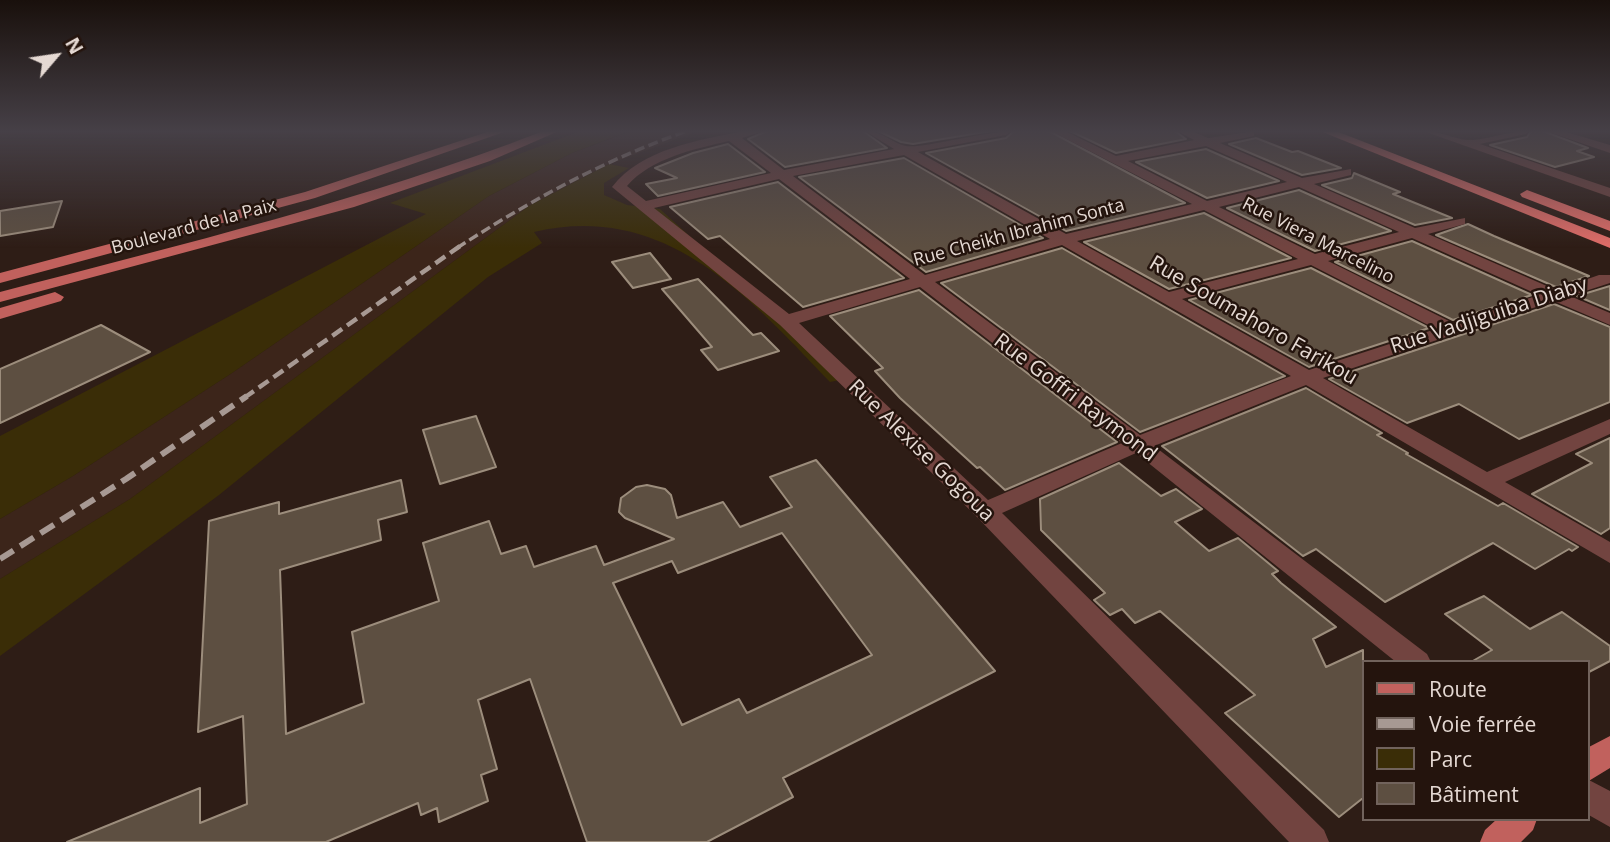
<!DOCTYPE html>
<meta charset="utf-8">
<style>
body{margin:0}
#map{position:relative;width:1610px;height:842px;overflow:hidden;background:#2e1d16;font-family:"Open Sans",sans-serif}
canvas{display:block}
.legend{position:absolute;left:1362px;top:660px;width:228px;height:161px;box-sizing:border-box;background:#24140d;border:2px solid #71635c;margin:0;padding:9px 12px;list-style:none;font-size:21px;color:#e5d9d3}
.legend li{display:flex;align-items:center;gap:14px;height:35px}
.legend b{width:35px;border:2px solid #71635c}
.north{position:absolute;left:21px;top:21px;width:70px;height:70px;-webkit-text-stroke:5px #24140d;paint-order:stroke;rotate:61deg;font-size:19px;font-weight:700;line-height:28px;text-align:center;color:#e5d9d3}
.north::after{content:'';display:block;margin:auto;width:24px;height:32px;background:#e5d9d3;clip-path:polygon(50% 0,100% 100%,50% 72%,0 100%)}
</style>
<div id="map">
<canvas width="1610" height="842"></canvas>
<ul class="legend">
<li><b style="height:9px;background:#c1615d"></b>Route</li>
<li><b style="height:9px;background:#a79993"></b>Voie ferrée</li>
<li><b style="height:19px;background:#3a2d07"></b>Parc</li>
<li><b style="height:19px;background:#5d4f41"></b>Bâtiment</li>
</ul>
<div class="north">N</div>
</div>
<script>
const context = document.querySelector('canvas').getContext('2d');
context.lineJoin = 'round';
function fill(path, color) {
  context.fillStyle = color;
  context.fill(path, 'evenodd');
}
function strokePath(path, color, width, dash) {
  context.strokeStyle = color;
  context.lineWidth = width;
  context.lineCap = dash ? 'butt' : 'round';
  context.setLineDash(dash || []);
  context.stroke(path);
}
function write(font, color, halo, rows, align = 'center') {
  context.font = font + ' "Open Sans",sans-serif';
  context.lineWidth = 5;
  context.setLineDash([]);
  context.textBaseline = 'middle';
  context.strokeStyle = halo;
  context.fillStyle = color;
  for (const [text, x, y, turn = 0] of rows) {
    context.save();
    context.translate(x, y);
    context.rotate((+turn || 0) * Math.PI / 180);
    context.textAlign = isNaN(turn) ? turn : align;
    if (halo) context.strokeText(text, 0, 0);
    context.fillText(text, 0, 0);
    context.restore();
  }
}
const built = new Path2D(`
 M631 131H699L609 164 529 206 130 499 0 579V519L73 476 232 373 489 196 572 153Z`);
const green = new Path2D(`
 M580 131 627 132 572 153 489 196 232 373 73 476 0 519V436L426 214 390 203Z
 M609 164 629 168 604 183V195L627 205 660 209 845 379 830 382C748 296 665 201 534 232L542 243 488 277 219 495 0 656V579L130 499 529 206Z`);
const building = new Path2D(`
 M767 131H863L887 148 785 167 748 139Z
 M878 131H991L913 144 901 142Z
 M1014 131H1049L1185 203 1066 231 926 153 1006 138Z
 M1070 131H1175L1186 139 1116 153Z
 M1531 131H1543L1588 148 1577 151 1594 157 1555 167 1490 145 1527 137Z
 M1256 138 1292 152 1298 151 1341 168 1302 175 1229 144Z
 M728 144 765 172 658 196 646 184 677 178 655 168 693 153Z
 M1206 149 1279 181 1207 198 1136 162Z
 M904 158 1043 238 926 272 799 177Z
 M1354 173 1400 192 1393 194 1452 218 1415 225 1322 185 1352 178Z
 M778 182 904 278 803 307 720 236 708 239 670 207Z
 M1299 190 1391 231 1315 251 1227 208Z
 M62 201 53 227 0 236V211Z
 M1204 213 1291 258 1169 289 1084 242Z
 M1468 224 1494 236 1589 276 1556 287 1436 235Z
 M1412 241 1532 295 1453 320 1335 262Z
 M1062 248 1285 376 1140 432 941 283Z
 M650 253 671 279 633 288 612 262Z
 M1311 268 1429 328 1309 367 1189 300Z
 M698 279 753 335 761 333 779 351 718 370 701 350 712 347 662 289Z
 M1610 286V310L1577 296Z
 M919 290 1117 442 1005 490 980 467 977 468 900 398 875 371 883 368 830 316Z
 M1554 304 1610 327V402L1519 439 1459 404 1407 423 1329 379Z
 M101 325 150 352 0 423V369Z
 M1306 388 1382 433 1377 435 1408 453 1406 454 1498 506 1503 503 1578 547 1572 551 1569 549 1535 569 1493 543 1385 602 1316 549 1303 556 1162 446Z
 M476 416 496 467 440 484 423 430Z
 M1610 438V528L1601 534 1532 494 1592 463 1576 454Z
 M816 460 995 671 783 778 793 797 707 842H587L530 679 478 700 497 769 481 775 488 801 439 822 437 808 421 815 418 803 326 842H67L200 788V823L247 804 243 716 198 732 209 521 279 502V514L401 480 407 512 378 520 381 540 280 570 286 734 364 703 352 632 439 601 423 543 489 521 501 554 526 546 534 567 596 546 604 565 674 539 625 518 619 512 621 498 636 487 647 485 665 489 671 495 677 518 723 502 740 527 792 507 770 477ZM782 533 872 655 747 713 739 699 682 725 613 583 672 561 678 573Z
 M1119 463 1161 496 1176 489 1202 509 1175 522 1209 551 1238 538 1278 571 1272 574 1281 583 1336 627 1313 639 1326 667 1363 650V798L1339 817 1225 713 1255 695 1160 611 1135 623 1122 609 1110 615 1094 600 1105 593 1041 530 1040 499Z
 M1484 596 1530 629 1562 612 1610 646V661L1587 673V662H1471L1492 650 1445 614Z`);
const minor = new Path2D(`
 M743 131H764L742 138 784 170 894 149 865 131C883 131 890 142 906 146 920 149 988 131 1012 131L1006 135 918 152 1066 234 1192 204 1051 131H1065L1116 156 1194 140 1177 131H1192L1208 138 1254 131V136L1220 143 1302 178 1351 169V175L1314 184 1415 228 1465 218V224L1428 234 1556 290 1599 275H1610V283L1570 296 1610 313V325L1554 301 1323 378 1487 472 1610 419V434L1505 482 1610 542V563L1306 385 1154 446 1427 654 1431 662H1396L1136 453 1002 513 1324 830 1329 842H1289L977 517 780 325 612 187C641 149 699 140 743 131ZM729 141 771 173 646 201 627 186C651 158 695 149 729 141ZM1206 146 1287 182 1207 201 1128 161ZM904 155 1050 239 925 275 793 176ZM779 179 910 279 789 314 654 208ZM1299 187 1399 232 1315 254 1219 207ZM1204 210 1298 259 1169 292 1077 241ZM1412 238 1539 295 1453 323 1328 261ZM1062 245 1291 376 1140 435 935 282ZM1311 265 1436 329 1309 370 1182 299ZM920 287 1122 443 988 500 799 323Z
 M1423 131C1439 130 1451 138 1467 140 1483 141 1508 131 1528 131L1526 134 1480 144 1610 188V197Z
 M1546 131H1563L1610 145V153Z
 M1587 779 1610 791V827L1587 814Z`);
const major = new Path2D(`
 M490 131H507L315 198 0 283V273L305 192Z
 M543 131H559L490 161 354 207 0 302V292C183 244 367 200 543 131Z
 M55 292 64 297 61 301 0 319V308Z
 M1610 736V768L1587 782V748Z
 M1497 819H1537L1533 830 1521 842H1480L1485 830Z`);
const highway = new Path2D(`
 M1320 131H1336L1610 238V248Z
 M1527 190 1610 221V231L1522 197 1520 194Z`);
const railFar2 = new Path2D(`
 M457 248C531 200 604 160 687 131`);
const railFar1 = new Path2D(`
 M244 398 460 246`);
const rail = new Path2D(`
 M0 559 126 479 247 396`);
const farStreetnames = [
 ["Boulevard de la Paix",194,227,-15],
 ["Rue Cheikh Ibrahim Sonta",1019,233,-15],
 ["Rue Viera Marcelino",1318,241,27]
];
const streetNames = [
 ["Rue Vadjiguiba Diaby",1489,316,-18],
 ["Rue Soumahoro Farikou",1253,321,30],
 ["Rue Goffri Raymond",1075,398,37],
 ["Rue Alexise Gogoua",921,451,44]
];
fill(built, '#3c251a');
fill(green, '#3a2d07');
fill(building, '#5d4f41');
strokePath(building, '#9c8d7c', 2);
fill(minor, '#724440');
fill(major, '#c1615d');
fill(highway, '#e06d68');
strokePath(railFar2, '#a79993', 3.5, [10, 4.5]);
strokePath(railFar1, '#a79993', 4.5, [12, 6]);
strokePath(rail, '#a79993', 6, [16, 8]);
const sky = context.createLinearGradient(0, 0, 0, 248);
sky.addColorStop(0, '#19100c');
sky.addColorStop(0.53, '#464047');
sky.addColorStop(1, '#46404700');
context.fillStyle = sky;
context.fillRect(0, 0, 1610, 248);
write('18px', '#e5d9d3', '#24140d', farStreetnames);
write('21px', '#e5d9d3', '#24140d', streetNames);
</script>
